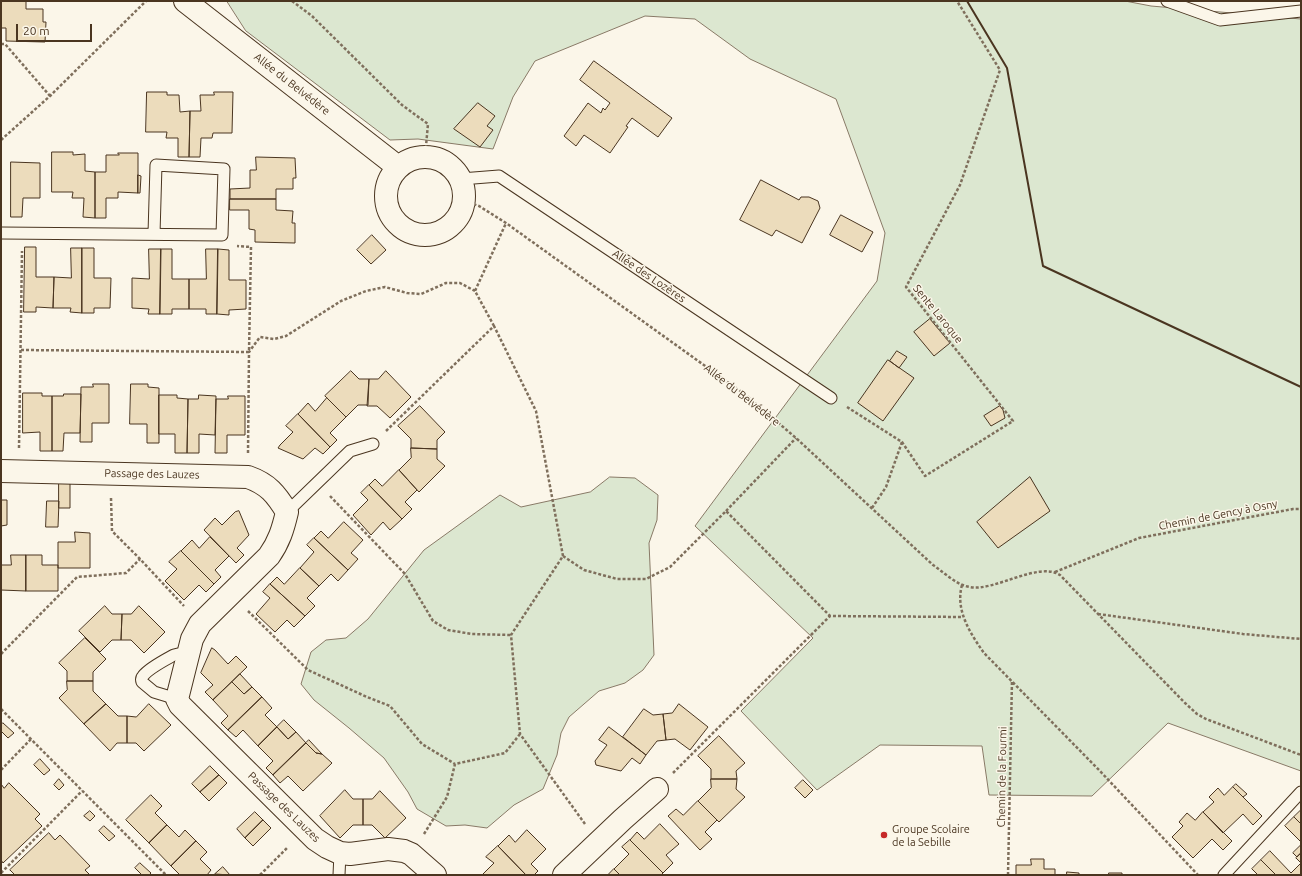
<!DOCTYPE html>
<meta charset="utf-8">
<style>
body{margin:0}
#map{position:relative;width:1302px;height:876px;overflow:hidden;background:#fbf6e9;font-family:Ubuntu,sans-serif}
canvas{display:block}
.frame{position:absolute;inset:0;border:2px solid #4a3520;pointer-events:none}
.scale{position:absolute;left:16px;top:24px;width:76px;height:18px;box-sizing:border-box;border:2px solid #4a3520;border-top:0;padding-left:5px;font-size:12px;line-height:14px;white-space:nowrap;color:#4a3520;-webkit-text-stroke:3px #fbf6e9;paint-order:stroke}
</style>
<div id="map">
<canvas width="1302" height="876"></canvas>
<div class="frame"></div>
<div class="scale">20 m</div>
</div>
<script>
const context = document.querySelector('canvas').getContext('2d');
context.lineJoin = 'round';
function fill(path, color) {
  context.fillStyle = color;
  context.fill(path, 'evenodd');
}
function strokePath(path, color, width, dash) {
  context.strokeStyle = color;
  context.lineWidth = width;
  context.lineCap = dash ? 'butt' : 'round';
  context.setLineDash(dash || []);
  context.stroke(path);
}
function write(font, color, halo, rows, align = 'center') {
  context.font = font + ' Ubuntu,sans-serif';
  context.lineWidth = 3;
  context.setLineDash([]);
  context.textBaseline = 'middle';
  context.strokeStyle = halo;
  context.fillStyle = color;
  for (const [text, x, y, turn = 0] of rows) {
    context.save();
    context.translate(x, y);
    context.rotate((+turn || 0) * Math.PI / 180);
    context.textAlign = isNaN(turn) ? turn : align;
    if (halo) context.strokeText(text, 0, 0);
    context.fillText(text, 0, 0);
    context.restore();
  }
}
const green = new Path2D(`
 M227 1H1125L1151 6 1301 19V771L1168 723 1092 796 989 795 982 746 880 745 817 790 741 711 813 638 695 526 877 281 885 233 836 99 750 59 695 19 645 16 535 61 513 97 493 149 418 139 390 140 246 31Z
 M610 477 635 478 658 495 657 520 649 543 654 655 643 670 625 683 599 691 569 717 561 733 557 755 543 789 514 805 487 828 465 825 446 826 417 809 408 792 384 758 349 728 314 700 301 684 311 652 326 640 346 638 368 619 424 550 500 495 521 507 590 492Z`);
const building = new Path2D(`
 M1 1H26V9H43V22H46L45 42 6 41V28H1Z
 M594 61 672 118 658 137 632 118 626 126 628 127 610 153 584 135 576 146 564 136 588 103 601 113 603 108 605 110 610 103 580 80Z
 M147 92H167V95H179L180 112 190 111 189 157H178V138H166L167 132H146Z
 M214 92H233L232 133H213L212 138H201L200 157H189L190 111H201L200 95H214Z
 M478 103 495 116 487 126 493 130 480 147 454 129Z
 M52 152H73V155L85 154V171L95 172V218L83 217 84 198H72L73 192H52Z
 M118 153H138V193L118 192V198H106V218H95V172H106V155H119Z
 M256 157 295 158 296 178H293V189H276V199H230V189L250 188V170H256Z
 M11 162 40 163V198H23L22 217H11Z
 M138 175 141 176 140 193H138Z
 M761 180 799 200 801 197H809L818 201 820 208 802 243 776 230 772 236 740 220Z
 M230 199H276V210L293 211 292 223H295V243L255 242V230L249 229V210H230Z
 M841 215 873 232 862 252 830 235Z
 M372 235 386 250 371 264 357 250Z
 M25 247H36V277H54L53 308 36 307V312H24Z
 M71 248H82V313L70 312 71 308H53L54 277 71 278Z
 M82 248H94V278H111L110 308H94V313H82Z
 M149 249H161L160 314H148L149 309 132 308V278L149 279Z
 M161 249H172V279H189V309H172V314H160Z
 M206 249H218L217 314H206V309H189V279H206Z
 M218 249 229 250V280H246V309L229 310V315L217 314Z
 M930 319 950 343 934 356 914 332Z
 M897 351 907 357 899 368 890 361Z
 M888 360 914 378 883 421 858 403Z
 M351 371 359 379H369L368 405H358L346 417 325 396Z
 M386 371 411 397 390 418 377 406H367L369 379H378Z
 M93 384H109V423H92V442H80L81 387H93Z
 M131 384H148V387L159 388V443H147V424H130Z
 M23 393H42V396H52V451H40V432L23 433Z
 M64 394H81L80 433H64L63 451H52V396H63Z
 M159 395H177V398L188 399 187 453H175V434H159Z
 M199 395 216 396 215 435 199 434V453H187L188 399H198Z
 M228 396H245V435H227V453H215L216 399H228Z
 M327 398 346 417 330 433 337 440 330 447 298 414 308 403 315 411Z
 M420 406 445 432 437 440V449L411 448V439L398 426Z
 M1000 406 1003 410 1005 418 991 426 984 416Z
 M298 414 330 447 323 454 315 448 303 459 278 448 280 445 293 432 286 426Z
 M411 448 437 449V459L445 466 419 492 399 470 411 458Z
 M399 470 417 490 405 502 412 509 402 519 369 485 375 479 382 486Z
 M1030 477 1050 511 998 548 977 522Z
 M59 482H70V508H59Z
 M369 485 402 519 390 530 383 522 371 535 353 515 368 500 361 493Z
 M1 500H7V525L1 526Z
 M47 501H59L58 527H46Z
 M239 511 249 535 237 548 244 555 236 563 204 530 215 518 222 525 235 512Z
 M344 522 363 540 351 553 358 559 348 570 314 538 321 531 328 538Z
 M75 532 90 533V568H58V542H75Z
 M210 537 229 556 215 570 221 577 214 584 181 551 192 540 199 548Z
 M314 538 348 570 338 581 331 574 319 586 300 568 314 552 307 545Z
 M181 551 214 584 206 592 199 585 184 600 165 581 177 569 169 562Z
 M11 555H26V591L1 590V565H11Z
 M26 555H42V565H58V591H26Z
 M300 568 319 586 307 598 315 606 305 616 270 584 277 577 284 584Z
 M270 584 305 616 294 627 287 620 275 632 256 614 270 598 263 592Z
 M105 606 112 614H122L121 640H112L100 652 79 631Z
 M139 606 165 632 144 653 131 640H121L122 614H131Z
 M85 638 106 659 93 672V681H67V671L59 663Z
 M212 648 215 650 228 664 236 656 247 667 213 700 205 692 213 685 201 673Z
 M240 674 252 687 244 694 232 682Z
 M67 681H93V691L106 704 84 724 59 698 67 690Z
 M232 682 244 694 252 687 262 697 228 730 221 723 228 716 213 700Z
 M262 697 272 708 265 715 277 727 258 746 243 730 236 737 228 730Z
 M106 704 118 716H127V743H117L110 751 84 724Z
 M149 704 171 725 144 751 136 743H127V716L136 717Z
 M679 704 708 727 690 750 675 739 666 740 663 714 672 713Z
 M644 709 653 715 663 714 666 740 657 741 646 755 623 737Z
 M284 720 296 732 288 739 277 727Z
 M3 723 14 733 8 738 1 731V725Z
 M277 727 288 739 296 732 306 743 273 775 266 768 273 761 258 746Z
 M609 727 646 755 640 764 632 758 621 771 596 765 595 761 607 745 599 740Z
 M719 736 745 763 736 771 737 779H711V769L698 756Z
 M309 740 322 754 316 753 306 743Z
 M306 743 316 753 322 754 332 763 303 791 288 776 280 783 273 775Z
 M40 759 50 770 44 775 34 765Z
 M210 766 219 775 200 792 192 784Z
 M219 775 227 783 209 801 200 792Z
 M59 779 64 785 59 790 54 785Z
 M711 779H737L736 789 745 797 719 822 698 801 711 788Z
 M803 780 813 790 805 798 795 788Z
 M9 783 40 814 35 819 42 826 3 863 1 860V784L4 788Z
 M1236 784 1247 794 1243 797 1233 787Z
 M1233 787 1262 816 1253 825 1243 814 1223 833 1203 812 1214 802 1209 797 1218 788 1224 795Z
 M345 790 353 799H363V825H353L340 838 320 816Z
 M380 791 406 818 385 838 372 825H363V799H372Z
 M151 795 162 806 155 813 167 825 149 843 126 820Z
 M698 801 717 820 705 832 712 839 700 850 668 816 676 809 683 815Z
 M1301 810V824L1294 817Z
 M90 811 95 816 90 821 84 816Z
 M255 812 263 820 245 838 237 829Z
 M1203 812 1232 841 1223 850 1212 839 1193 858 1172 837 1183 826 1179 822 1187 813 1195 820Z
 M1294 817 1301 824V842L1285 826Z
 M263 820 271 828 253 846 245 838Z
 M660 824 679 844 666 855 673 863 663 873 630 840 637 832 644 839Z
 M167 825 179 837 185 830 196 841 171 866 149 843Z
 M104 826 115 836 109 841 99 831Z
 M527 830 546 849 531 864 538 871 534 875H526L498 846 509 835 515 842Z
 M49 833 55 840 60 835 90 866 85 870 90 875H15L10 870Z
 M630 840 663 873 661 875H620L614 869 629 854 622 847Z
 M196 841 207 852 200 859 211 870 207 875H180L171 866Z
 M1301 845V853L1297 857 1293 853Z
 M498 846 526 875H482L494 863 486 857Z
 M1270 851 1291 873 1301 863V875H1276L1261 860Z
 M1301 853V863L1296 858Z
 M1031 859H1044V869H1055V875H1016V865H1031Z
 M1261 860 1276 875H1258L1252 869Z
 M140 863 151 873 149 875H142L135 868Z
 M223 867 230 875 215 874Z
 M614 869 620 875H608Z
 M1067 872 1079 873V875H1067Z
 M1109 873H1122V875H1109Z`);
const path = new Path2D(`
 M292 1 312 16 402 105 428 124 425 157
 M1 44H5L50 96
 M1 140 50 96 146 1
 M464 201 479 206 506 223 747 396 796 438 933 565C945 573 956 585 970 587 994 592 1038 561 1060 575L1185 703 1197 714 1206 719 1301 755
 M494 326 475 291 506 223
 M21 350 249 352 251 247 237 246
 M847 407 902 442 925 476 1013 421 906 287 960 185 1000 70 957 1
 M386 431 494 326 536 411 563 556
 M19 448 22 251
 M248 453 249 352 260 337 274 339 286 336 341 301 366 291 385 287 407 293 421 294 446 283H460L475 291
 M330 496 405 574 433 621 448 630 472 634 511 635
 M111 498 112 531 140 559 184 606
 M872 508 886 487 902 442
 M726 511 796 438
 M1055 572 1139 538 1293 509H1301
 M962 585C955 610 970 633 984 653L1099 770 1198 875
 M248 611 308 670 367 697 390 706 422 744 455 764
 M1098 614 1243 634 1301 639
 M1 654 77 577 126 573 140 559
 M1 709 166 875
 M1 770 31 739
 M673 773 830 616 963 617
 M585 824 520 734 511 635 563 556 584 570 617 579H646L670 567 726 511 830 616
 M424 834 447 797 455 764 505 753 520 734
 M1 873 82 791
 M260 875 288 847
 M1008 875 1012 680`);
const service = new Path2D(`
 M1167 1 1220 20 1301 11
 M461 179 499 176 831 398
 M1 233 222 235 224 169 156 165 154 234
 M287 512 350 451 373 444
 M177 699 154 692 142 682C141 679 141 678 143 676 149 668 165 660 174 655L178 654 188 656
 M339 875 340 853
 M1224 875 1301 792`);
const minor = new Path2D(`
 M185 1 398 167
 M386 196a39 39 0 1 1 78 0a39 39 0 1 1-78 0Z
 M1 471 248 477C268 484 276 494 287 512 283 529 279 542 269 556L200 624 192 639 177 699 180 705 315 839 327 847 340 853 350 854 388 849 404 851 411 854 435 875
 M564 875 623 819 657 789`);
const wall = new Path2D(`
 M967 1 1007 68 1043 266 1301 387`);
const markers = [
 [884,835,4,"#c62828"]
];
const streetNames = [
 ["Allée du Belvédère",292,84,38],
 ["Allée des Lozères",649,276,34],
 ["Sente Laroque",938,314,51],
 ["Allée du Belvédère",742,395,38],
 ["Passage des Lauzes",152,474,1],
 ["Chemin de Gency à Osny",1218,515,-11],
 ["Chemin de la Fourmi",1002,777,-89],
 ["Passage des Lauzes",284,807,44]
];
const poiNames = [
 ["Groupe Scolaire",892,829],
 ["de la Sebille",892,842]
];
fill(green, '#dce7d0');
strokePath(green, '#887966', 1);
fill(building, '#ecdcbc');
strokePath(building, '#4a3520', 1);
strokePath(service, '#4a3520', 13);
strokePath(minor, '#4a3520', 24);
strokePath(path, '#7f6f5c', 2.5, [3, 2]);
strokePath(service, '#fbf6e9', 11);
strokePath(minor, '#fbf6e9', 22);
strokePath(wall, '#4a3520', 2);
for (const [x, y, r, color] of markers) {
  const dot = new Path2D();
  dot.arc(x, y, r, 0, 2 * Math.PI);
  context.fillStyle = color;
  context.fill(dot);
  strokePath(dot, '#fbf6e9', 1.5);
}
write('11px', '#4a3520', '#fbf6e9', streetNames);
write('11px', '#4a3520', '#fbf6e9', poiNames, 'left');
</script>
